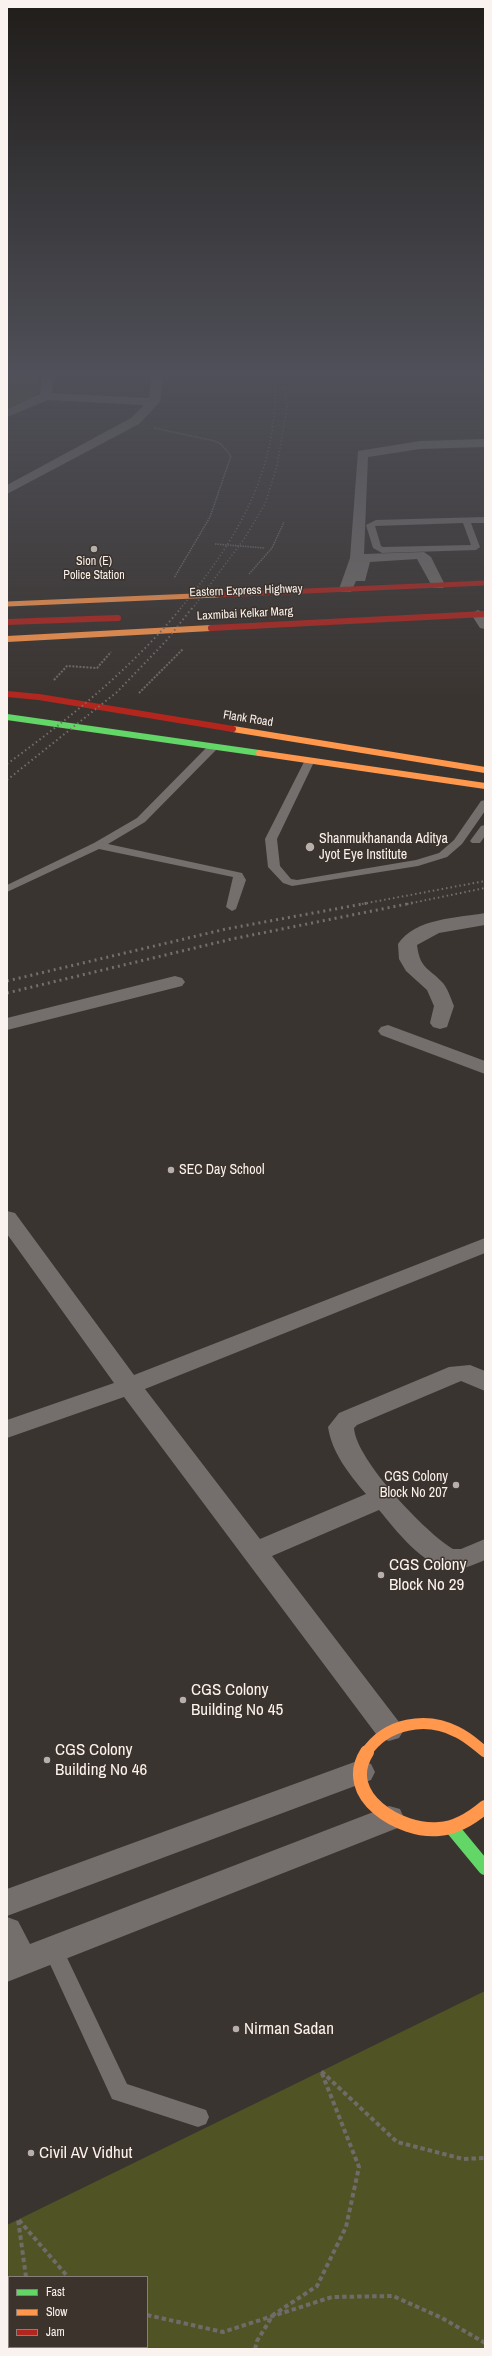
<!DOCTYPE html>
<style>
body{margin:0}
#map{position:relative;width:492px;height:2356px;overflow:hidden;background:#3a3430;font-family:"Archivo Narrow",sans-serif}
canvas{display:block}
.frame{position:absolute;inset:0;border:8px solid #f9f2ee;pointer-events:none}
.legend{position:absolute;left:8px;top:2276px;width:140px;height:72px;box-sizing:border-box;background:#3d332d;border:1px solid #887f7a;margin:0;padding:5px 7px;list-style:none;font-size:12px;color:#f9f2ee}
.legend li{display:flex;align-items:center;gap:8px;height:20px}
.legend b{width:20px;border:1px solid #887f7a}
</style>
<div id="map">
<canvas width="492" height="2356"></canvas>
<div class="frame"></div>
<ul class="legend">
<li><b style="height:5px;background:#63d668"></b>Fast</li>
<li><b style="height:5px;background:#ff974d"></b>Slow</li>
<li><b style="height:5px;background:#b3261e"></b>Jam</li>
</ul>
</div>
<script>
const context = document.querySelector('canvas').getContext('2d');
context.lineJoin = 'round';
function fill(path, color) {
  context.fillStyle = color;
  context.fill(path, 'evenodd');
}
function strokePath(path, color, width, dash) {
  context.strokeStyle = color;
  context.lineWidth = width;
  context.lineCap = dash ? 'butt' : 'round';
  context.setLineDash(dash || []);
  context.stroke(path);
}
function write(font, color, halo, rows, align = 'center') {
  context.font = font + ' "Archivo Narrow",sans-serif';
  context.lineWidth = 3;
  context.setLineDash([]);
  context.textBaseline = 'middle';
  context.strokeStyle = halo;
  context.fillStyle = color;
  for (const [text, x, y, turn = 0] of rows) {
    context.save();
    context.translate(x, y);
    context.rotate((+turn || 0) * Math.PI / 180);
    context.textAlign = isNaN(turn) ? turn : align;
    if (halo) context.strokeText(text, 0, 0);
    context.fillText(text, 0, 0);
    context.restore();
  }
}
const green = new Path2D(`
 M7 377H37L36 396 7 408Z
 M485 1991V2349H7V2225ZM9 2277H147V2347H9Z`);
const pathFar2 = new Path2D(`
 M154 428 215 441 221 444 231 456 210 517 174 578
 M215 544 265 548
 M249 574 272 548 284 522`);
const pathFar1 = new Path2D(`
 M54 680 67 666 97 668 111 652
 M139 693 183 649`);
const path = new Path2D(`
 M26 2277 18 2219 68 2277
 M147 2315 223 2332 332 2297 393 2296 442 2318 485 2343
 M36 2347V2349
 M255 2349 257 2341 273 2315 317 2286 346 2227 359 2167 321 2071 397 2142 463 2159 485 2158`);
const lane = new Path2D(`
 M485 517V523H471L480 547 476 550 382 553 373 548 366 525 376 520ZM463 523 471 545 383 547 381 546 375 526Z
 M212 745 216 746V750L145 822 108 844 242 873 246 880 236 909 232 911 226 907 233 877 99 849 7 892V885L94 843 137 818 208 746Z
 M309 759 314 762 277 839 280 866 291 879 297 880 416 860 439 853 454 840 481 801 485 800V811L462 844 447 857 418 866 292 886 283 883 268 867 265 839 304 762Z
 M485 825V836L480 843H472L470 841 481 826Z
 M53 1940 60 1943 127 2084 206 2110 209 2117 206 2124 198 2127 112 2099 43 1949 46 1943Z`);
const street = new Path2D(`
 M41 377H53L52 393 149 398 151 377H163L160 402 139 424 7 494V485L131 418 144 405 48 400 7 417V409L40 394Z
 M485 439V447L420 449 368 457 364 554 424 552 431 557 445 585 443 588H433L417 559 370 562 365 581H356L351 592H341L339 589 350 558 358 451 420 441Z
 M478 610 485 614V629L480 628 471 614Z
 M485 913V925L439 933 417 945C420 969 428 967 443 983 448 989 451 999 454 1006L447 1027 440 1029 433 1027 430 1023 434 1006 427 990 406 971 399 959 398 944C415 918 457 918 485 913Z
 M175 976 182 978 185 982 182 986 7 1030V1018Z
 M388 1025 485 1061V1074L381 1035 378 1031 381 1027Z
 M7 1211 15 1213 134 1375 485 1238V1253L145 1389 260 1539 366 1494C349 1474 332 1453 328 1427L339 1413 449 1367 470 1365 485 1371V1391L461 1381 357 1425 354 1428C356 1460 426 1533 453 1549H461L485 1539V1560C475 1564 463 1570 452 1569 422 1566 397 1531 379 1510L272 1556 399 1722 404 1730 399 1738 389 1741 379 1738 124 1397 7 1438V1420L114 1383 7 1234Z
 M360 1760 371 1764 375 1772 371 1780 7 1916V1889Z
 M389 1806 400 1809 404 1818 400 1827 7 1982V1917L18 1921 30 1944Z`);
const fastFar1 = new Path2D(`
 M7 717 259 753`);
const fast = new Path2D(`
 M452 1828 485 1868`);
const slowFar3 = new Path2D(`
 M7 604 217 595`);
const slowFar2 = new Path2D(`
 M7 639 211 628
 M233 729 485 770
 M259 753 485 786`);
const slowFar1 = new Path2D(`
 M366 1753C386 1723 426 1716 457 1732 468 1737 476 1745 485 1752`);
const slow = new Path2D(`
 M367 1752C339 1796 401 1833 439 1829 456 1828 472 1818 485 1807`);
const jamFar1 = new Path2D(`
 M217 595 485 583`);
const jam = new Path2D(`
 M7 622 118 618
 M211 628 485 614
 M7 694 39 697 233 729`);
const railFar2 = new Path2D(`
 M180 609C237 540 279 470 275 377
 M192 609 244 539 265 504 277 466 287 407 283 377`);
const railFar1 = new Path2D(`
 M7 764C70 718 131 669 181 608
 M7 780 117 692 166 641 192 608
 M362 904 485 881
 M407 904 485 888`);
const rail = new Path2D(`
 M7 981 226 929 368 903
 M7 993 232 939 412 903`);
const markers = [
 [94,549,4,"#b6b0ac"],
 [310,847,5,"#b6b0ac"],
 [171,1170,4,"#b6b0ac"],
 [456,1485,4,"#b6b0ac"],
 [381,1575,4,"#b6b0ac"],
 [183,1700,4,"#b6b0ac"],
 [47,1760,4,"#b6b0ac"],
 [236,2029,4,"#b6b0ac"],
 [31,2153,4,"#b6b0ac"]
];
const farPoinames = [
 ["Sion (E)",94,562],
 ["Police Station",94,576]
];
const farStreetnames = [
 ["Eastern Express Highway",246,591,-2],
 ["Laxmibai Kelkar Marg",245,614,-3],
 ["Flank Road",248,719,9]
];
const poiNames = [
 ["Shanmukhananda Aditya",319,839],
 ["Jyot Eye Institute",319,855],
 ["SEC Day School",179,1170],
 ["CGS Colony",448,1477,"right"],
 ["Block No 207",448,1493,"right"]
];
const nearPoinames = [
 ["CGS Colony",389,1565],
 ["Block No 29",389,1585],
 ["CGS Colony",191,1690],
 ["Building No 45",191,1710],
 ["CGS Colony",55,1750],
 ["Building No 46",55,1770],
 ["Nirman Sadan",244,2029],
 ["Civil AV Vidhut",39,2153]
];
fill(green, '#505324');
strokePath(pathFar2, '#706b68', 1.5, [1.5, 1]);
strokePath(pathFar1, '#706b68', 2, [2, 1.5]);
strokePath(path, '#706b68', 4, [4.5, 3]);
fill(lane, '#746f6c');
fill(street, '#746f6c');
strokePath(fastFar1, '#63d668', 6);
strokePath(fast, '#63d668', 14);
strokePath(slowFar3, '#ff974d', 5);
strokePath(slowFar2, '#ff974d', 6);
strokePath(slowFar1, '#ff974d', 11);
strokePath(slow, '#ff974d', 14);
strokePath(jamFar1, '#b3261e', 5);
strokePath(jam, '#b3261e', 6);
strokePath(railFar2, '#746f6c', 1.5, [1, 2.5]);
strokePath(railFar1, '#746f6c', 2, [1.5, 3]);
strokePath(rail, '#746f6c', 3, [2, 4]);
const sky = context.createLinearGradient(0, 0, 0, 707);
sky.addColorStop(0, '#201d1a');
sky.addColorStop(0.53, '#4f5059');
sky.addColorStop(1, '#4f505900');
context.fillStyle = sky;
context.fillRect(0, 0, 492, 707);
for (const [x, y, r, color] of markers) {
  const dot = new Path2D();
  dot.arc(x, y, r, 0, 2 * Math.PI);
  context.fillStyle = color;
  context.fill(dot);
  strokePath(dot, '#3d332d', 1.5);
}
write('12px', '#f9f2ee', '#3d332d', farPoinames);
write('12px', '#f9f2ee', '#3d332d', farStreetnames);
write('14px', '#f9f2ee', '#3d332d', poiNames, 'left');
write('17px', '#f9f2ee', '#3d332d', nearPoinames, 'left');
</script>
